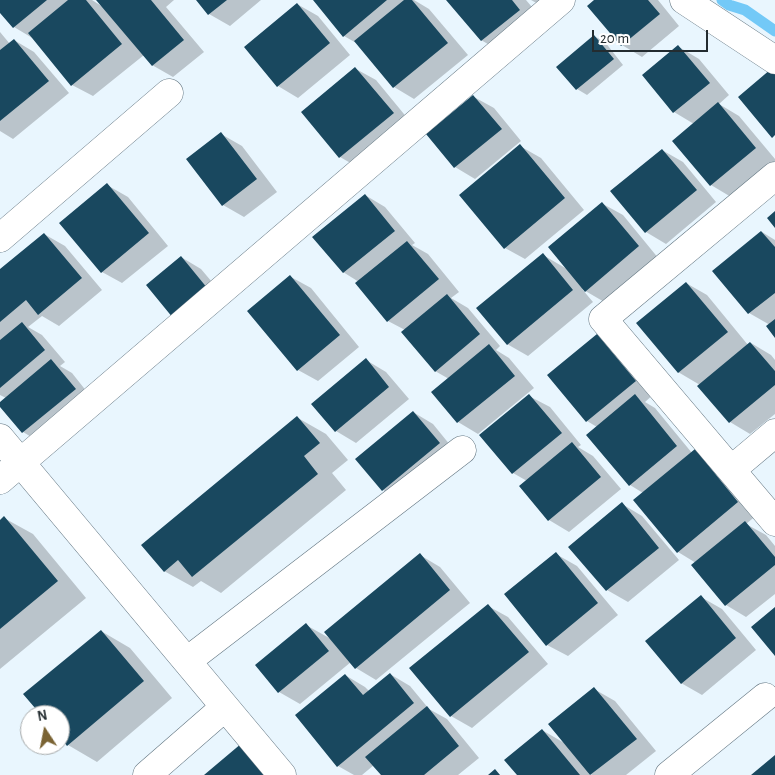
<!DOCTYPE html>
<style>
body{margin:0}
#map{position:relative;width:775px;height:775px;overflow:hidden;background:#e9f6fe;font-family:"Alegreya Sans",sans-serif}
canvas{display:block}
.north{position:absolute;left:20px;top:705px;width:50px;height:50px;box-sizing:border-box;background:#fff;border:1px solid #a7abac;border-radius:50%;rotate:349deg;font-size:14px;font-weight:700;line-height:20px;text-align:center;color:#232c30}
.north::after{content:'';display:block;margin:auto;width:18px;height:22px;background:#7a6333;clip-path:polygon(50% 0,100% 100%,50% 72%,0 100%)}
.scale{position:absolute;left:592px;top:30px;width:116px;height:22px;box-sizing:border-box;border:2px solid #232c30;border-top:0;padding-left:6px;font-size:15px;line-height:18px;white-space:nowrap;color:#232c30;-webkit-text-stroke:4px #fff;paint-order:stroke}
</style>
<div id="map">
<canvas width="775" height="775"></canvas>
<div class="north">N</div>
<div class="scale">20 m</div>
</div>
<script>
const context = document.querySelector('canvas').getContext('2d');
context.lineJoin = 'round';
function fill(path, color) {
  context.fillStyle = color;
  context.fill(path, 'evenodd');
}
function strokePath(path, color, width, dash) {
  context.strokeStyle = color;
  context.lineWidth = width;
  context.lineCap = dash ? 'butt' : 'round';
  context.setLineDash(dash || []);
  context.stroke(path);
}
const shadow = new Path2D(`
 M0 0H92L103 7 98 0H174L166 7 204 52 173 77 152 65 144 55 93 96 72 85 34 39 14 27 0 11Z
 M198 0H261L230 26 209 14Z
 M314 0H414L429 9 468 55 414 99 394 87 358 44 344 36Z
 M448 0H526L548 26 510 57 481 40Z
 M531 0H562L549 10Z
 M596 0H658L679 26 642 57 622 45Z
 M297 4 318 16 350 55 298 98 278 86Z
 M0 32 10 44 14 40 34 52 69 93 13 139 0 131Z
 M594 36 605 42 623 65 587 95 577 89Z
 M679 47 699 59 729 95 719 104 739 116 775 159V161L731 197 711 185 694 124 674 112 644 75Z
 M356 69 376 80 413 125 361 169 340 157Z
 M474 97 494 108 521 141 475 179 455 167Z
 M221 134 242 146 277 192 244 217 223 205Z
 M520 146 541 158 584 210 525 259 505 248Z
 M662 150 683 162 716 202 666 244 646 232Z
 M107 185 128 197 168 246 122 283 102 272Z
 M365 195 385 207 415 243 412 245 428 254 459 292 451 298 468 308 500 346 496 350 509 358 534 388 478 434 458 422 449 379 435 371 405 330 388 321 359 282 343 272Z
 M603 204 623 215 659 259 606 303 582 289 593 302 528 356 507 344 543 255 567 269Z
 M762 232 775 240V336L770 325 749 313 714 271Z
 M44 234 65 246 102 290 59 326 42 316 28 327 42 335 65 362 60 366 72 373 95 402 43 444 23 432 0 405 6 398 0 395V271Z
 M181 257 201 269 228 301 148 285Z
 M291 277 311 288 359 347 318 381 298 370Z
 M686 283 707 295 748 345 751 343 771 355 775 360V414L750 434 730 422 700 385 678 372Z
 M597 336 618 348 655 393 645 402 655 408 692 453 695 451 715 463 758 514 746 524 766 535 775 546V594L746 617 726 605 693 565 696 563 678 552 643 493 630 485 588 435 597 427 587 421Z
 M366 360 386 372 409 399 356 443 336 431Z
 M529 396 550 407 581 445 578 447 593 456 621 489 569 532 549 520 527 481 513 473Z
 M413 412 433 424 459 456 403 502 383 490 357 459Z
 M298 418 326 434 348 460 332 473 346 490 221 593 201 581 193 587 164 571Z
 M622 504 642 516 679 560 628 602 607 590 570 547Z
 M4 518 33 534 86 598 0 669V521Z
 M556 554 577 566 618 615 568 656 547 645Z
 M420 555 440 567 470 603 376 680 356 668 351 662 300 704 279 692 256 665 306 625 331 639Z
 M701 597 722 609 756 650 702 695 681 683Z
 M488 606 508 617 548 664 472 728 451 716 411 668Z
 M101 631 130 648 172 698 97 762 68 745 60 735V715H43Z
 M390 674 410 686 429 709 447 719 479 758 458 775H382L374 765 362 775H354L338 766 345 675 365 687 369 691Z
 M594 689 615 701 656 751 626 775H592L588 773 590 775H519L542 730 566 744Z`);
const stream = new Path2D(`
 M722 0 729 5 745 10 775 31`);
const building = new Path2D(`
 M0 0H47L13 28 0 13Z
 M68 0H86L122 44 71 86 28 33Z
 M96 0H151L184 40 152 66Z
 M196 0H227L208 15Z
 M313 0H387L343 37Z
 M404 0H412L448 43 393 88 354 41Z
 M446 0H512L520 10 481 41Z
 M594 0H648L660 14 621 46 587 6Z
 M297 3 330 43 277 87 244 47Z
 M594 35 614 59 576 90 556 67Z
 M14 39 49 81 0 121V50Z
 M678 45 710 83 673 113 642 75Z
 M355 67 394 113 339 158 301 112Z
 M771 69 775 74V135L772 138 738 97Z
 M473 95 502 129 454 168 426 134Z
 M718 102 756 148 710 186 672 141Z
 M221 132 257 179 222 206 186 159Z
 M520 144 565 198 504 249 459 195Z
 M662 149 697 190 645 233 610 191Z
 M107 183 149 233 101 273 59 223Z
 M365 194 395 231 343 273 312 237Z
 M602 202 639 246 585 292 548 247Z
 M775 211V228L767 218Z
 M761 231 775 247V293L748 314 712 271Z
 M44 233 82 278 38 315 26 300 0 322V269Z
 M407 241 439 279 387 322 355 283Z
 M543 253 573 290 507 345 476 308Z
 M181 256 208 289 173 318 146 285Z
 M290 275 340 335 297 371 247 311Z
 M686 282 728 332 678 373 636 323Z
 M447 294 480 334 435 372 401 332Z
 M775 319V338L766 326Z
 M22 322 45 350 0 388V340Z
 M597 334 636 381 586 422 547 375Z
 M750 342 775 371V385L729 423 697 386Z
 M489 344 515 376 457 423 431 392Z
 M366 358 389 387 335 432 311 404Z
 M51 359 76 389 22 433 0 407V402Z
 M529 394 562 433 512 474 479 435Z
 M635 394 677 446 629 486 586 435Z
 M413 411 440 443 382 491 355 459Z
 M297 416 320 443 304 456 318 474 192 577 178 560 164 572 141 545Z
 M572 442 601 477 548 521 519 486Z
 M695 449 738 502 677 553 633 500Z
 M622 502 659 548 606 591 568 547Z
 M4 516 58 581 0 629V520Z
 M745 521 775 557V565L725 606 691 565Z
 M556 552 598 603 546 646 504 594Z
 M420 553 450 590 355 669 324 632Z
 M701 595 736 638 681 684 645 641Z
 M488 604 529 652 450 717 409 668Z
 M775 607V656L751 627Z
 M306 623 329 651 278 693 255 665Z
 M101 630 144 681 67 746 60 737V715H41L23 694Z
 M390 673 414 703 337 767 295 715 345 674 363 695Z
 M594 687 637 739 590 775 548 724Z
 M427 706 459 746 424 775H381L365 757Z
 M542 729 580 775H517L504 760Z
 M242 743 268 775H204Z
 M775 755V775H751Z
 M495 769 500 775H488Z`);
const street = new Path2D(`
 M684 0 775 60
 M775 176 603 319 775 522
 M0 238 169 93
 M0 438 282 775
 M731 470 775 433
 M0 480 561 0
 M187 661 462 450
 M147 775 225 707
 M669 775 765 697`);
fill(shadow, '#0003');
strokePath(stream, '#73c9f7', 11);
fill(building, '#19485f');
strokePath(street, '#627581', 29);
strokePath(street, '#fff', 28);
</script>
